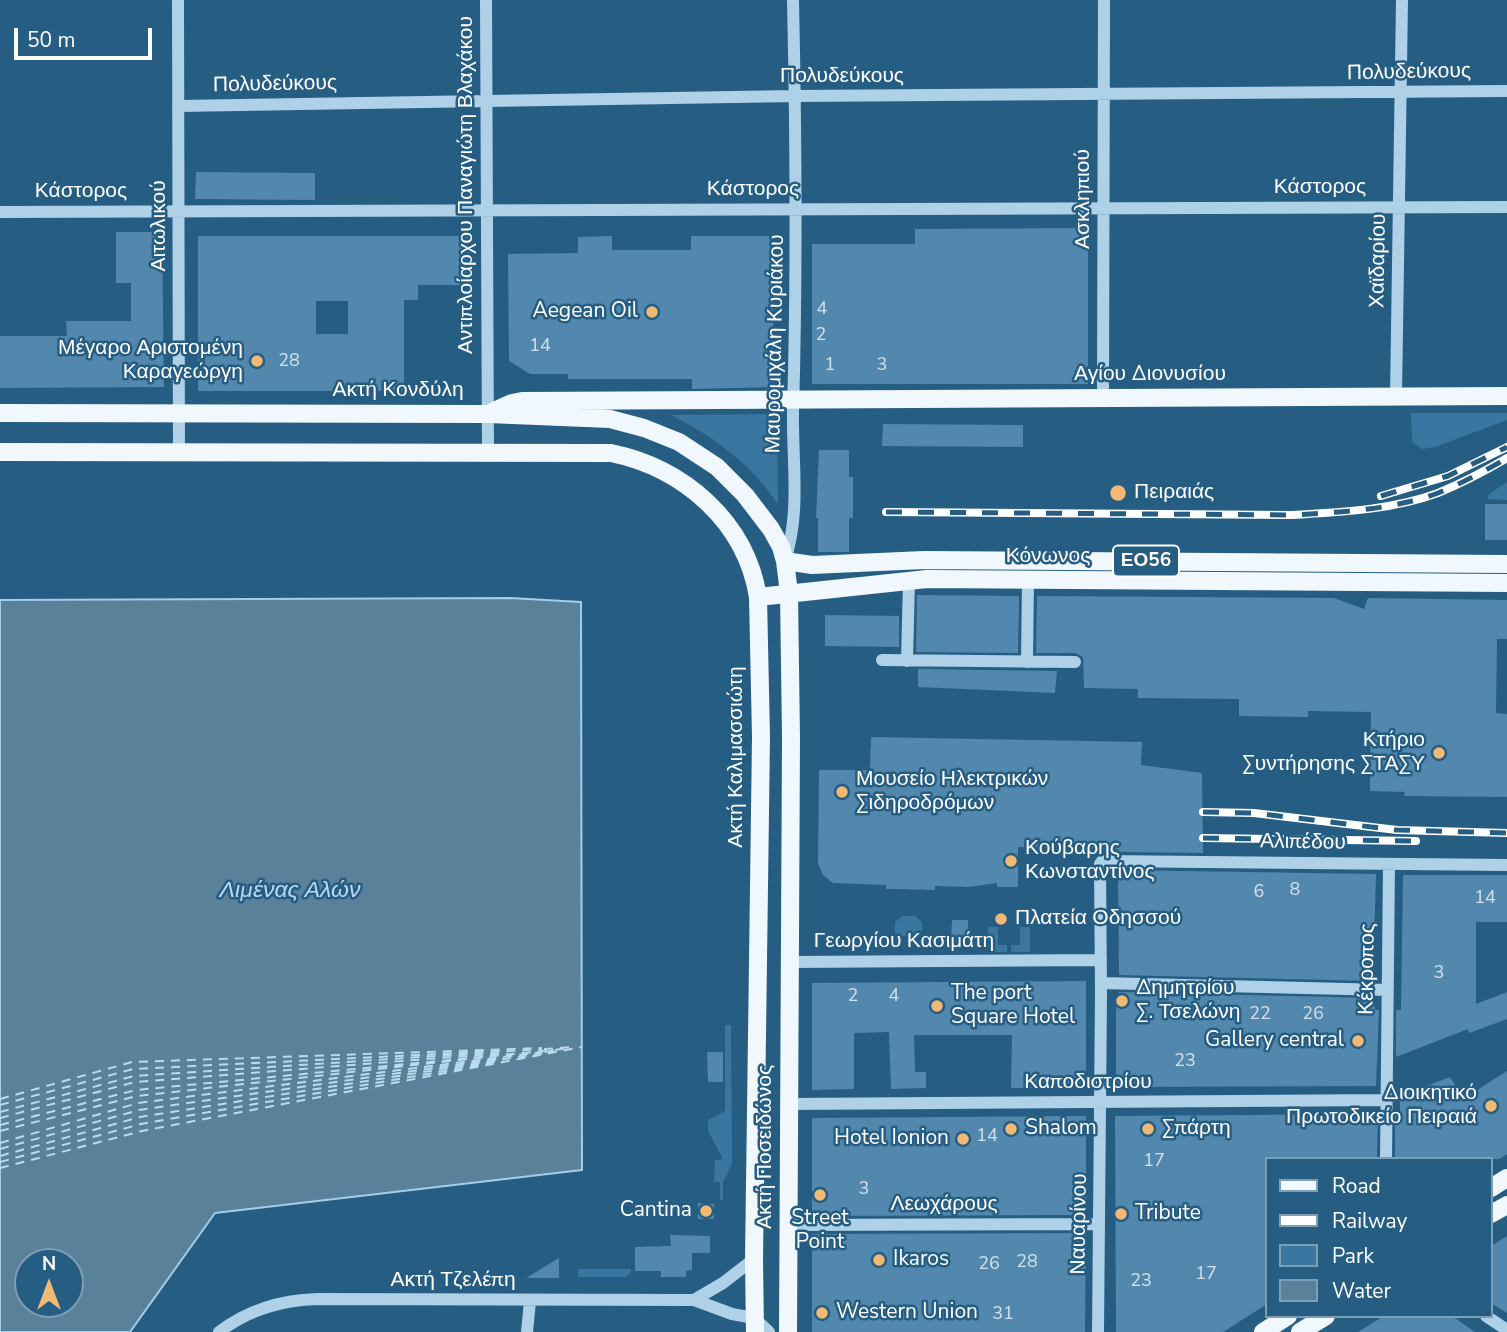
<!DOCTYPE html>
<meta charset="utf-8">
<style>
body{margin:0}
#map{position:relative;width:1507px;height:1332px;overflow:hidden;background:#265d83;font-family:"Nunito Sans",sans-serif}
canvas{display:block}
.legend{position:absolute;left:1265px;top:1157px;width:228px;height:161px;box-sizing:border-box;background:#265d83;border:2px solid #7d9eb5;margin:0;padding:9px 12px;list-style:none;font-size:21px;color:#fff}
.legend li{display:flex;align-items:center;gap:14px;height:35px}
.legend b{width:35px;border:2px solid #7d9eb5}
.north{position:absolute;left:14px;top:1248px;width:70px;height:70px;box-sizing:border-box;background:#265d83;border:2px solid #7d9eb5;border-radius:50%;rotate:0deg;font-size:19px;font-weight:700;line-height:28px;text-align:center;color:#fff}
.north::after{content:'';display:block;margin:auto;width:24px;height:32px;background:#f1b973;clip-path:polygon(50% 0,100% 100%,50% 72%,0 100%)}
.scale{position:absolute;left:14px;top:28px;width:138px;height:32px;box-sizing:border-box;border:4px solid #fff;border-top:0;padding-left:9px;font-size:21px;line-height:24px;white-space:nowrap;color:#fff;-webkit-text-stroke:5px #265d83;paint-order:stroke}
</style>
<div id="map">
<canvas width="1507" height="1332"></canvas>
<ul class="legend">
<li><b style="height:9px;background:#f0f7fd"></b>Road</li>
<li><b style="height:9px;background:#fff"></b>Railway</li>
<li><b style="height:19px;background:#3a77a0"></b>Park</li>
<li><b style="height:19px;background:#5a819a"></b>Water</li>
</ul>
<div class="north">N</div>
<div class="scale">50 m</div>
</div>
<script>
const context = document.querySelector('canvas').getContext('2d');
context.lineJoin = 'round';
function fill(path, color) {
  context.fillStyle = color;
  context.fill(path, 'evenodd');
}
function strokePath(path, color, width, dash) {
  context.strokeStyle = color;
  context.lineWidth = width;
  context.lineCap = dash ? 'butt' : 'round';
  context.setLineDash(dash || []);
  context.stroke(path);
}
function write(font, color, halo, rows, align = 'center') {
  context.font = font + ' "Nunito Sans",sans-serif';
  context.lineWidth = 5;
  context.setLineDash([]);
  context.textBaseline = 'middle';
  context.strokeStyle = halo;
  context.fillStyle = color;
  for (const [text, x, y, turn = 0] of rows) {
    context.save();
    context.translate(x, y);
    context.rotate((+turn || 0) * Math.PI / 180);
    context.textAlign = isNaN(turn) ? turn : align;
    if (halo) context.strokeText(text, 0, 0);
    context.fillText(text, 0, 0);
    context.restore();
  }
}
const green = new Path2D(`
 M1411 413H1507V420L1435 447 1422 449 1412 442Z
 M777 414 778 504C751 464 714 437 671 415Z
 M1507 482V500L1487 499 1489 494Z
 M902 916H915L922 922V936H895V922Z
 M988 927H998V945H1007V952H989Z
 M1020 927H1030V952H1011V945H1020Z
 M725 1025H731L732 1164 723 1182V1200H720V1182H714L715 1160 723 1159 708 1131V1120L725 1111Z
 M578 1269H631V1272L626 1277H578Z`);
const water = new Path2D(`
 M510 598 581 602 582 1170 215 1213 130 1332H0V600ZM28 1262H70V1304H28Z`);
const ferry = new Path2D(`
 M544 1049 574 1047
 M555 1050 567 1048
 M545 1052 556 1050
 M0 1099 132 1062 542 1048
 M0 1105 133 1069 500 1051
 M0 1112 134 1076 542 1049
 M0 1118 135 1082 504 1053
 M0 1125 136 1090 553 1050
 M0 1131 137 1096 504 1055
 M0 1143 138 1103 542 1052
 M0 1149 139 1110 504 1058
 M0 1156 140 1117 543 1053
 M0 1162 141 1124 501 1061
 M0 1168 142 1131 582 1047`);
const building = new Path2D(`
 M196 172 315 173V200L195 199Z
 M1088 228V384H812V244H915V229Z
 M116 232H162L164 387 0 388V336H67L66 321H131V283H116Z
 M198 236H473V285H418V300H404V391H198ZM316 301H348V334H316Z
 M612 236V250H691V236H773V387L692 389V379H568V374H530L509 361 508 254 578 253V237Z
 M883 424 1023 425V447L882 446Z
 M819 450H849V477H853V518H849V552H818V518H816Z
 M1485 504H1507V540H1485Z
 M917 595 1019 596 1018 653 916 652Z
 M1037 596 1334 598 1364 609 1368 598 1507 600V639H1497L1496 713 1507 714V797L1404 796 1405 792 1370 791 1371 712 1308 711V717L1239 716V699L1138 698V689L1084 688 1083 657 1075 653H1036Z
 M825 615 899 616V647L825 646Z
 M918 669 1057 671 1055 693 918 687Z
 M871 737 1142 742 1141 765 1202 773 1203 853 1118 852V849L1018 847V887H997V883L969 887 935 886V890L899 889H886V885L833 883 823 875 818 863 819 770H870Z
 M1118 870 1376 874 1373 981 1119 975Z
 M1403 875H1507V922H1476V1004L1507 992V1019L1469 1033 1468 1029 1396 1057V1010H1401Z
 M952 920H968V940H951Z
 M1086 981V1088H1011L1012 1035H914L915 1072H926V1088L891 1089 889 1032 854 1033V1089L812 1090V983Z
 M1119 992 1373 998 1375 1010H1379L1376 1086 1116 1087V996H1119Z
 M707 1052H723V1082H708Z
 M1507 1071V1154L1499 1159H1395V1114H1400V1096L1450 1077 1461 1095 1468 1091 1471 1094Z
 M1378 1114 1377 1159H1267V1304L1223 1332H1116L1115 1116Z
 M1086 1116V1215L812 1216V1118Z
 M698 1203 714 1204V1219H698Z
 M1086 1233 1085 1332H812V1234Z
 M670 1235 710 1236V1253H692V1270L686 1271V1277H661V1271H635V1247L671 1246Z
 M1507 1236V1313L1491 1303V1246Z
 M559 1258V1278H526Z
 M1384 1316H1452L1475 1332H1358Z`);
const minor = new Path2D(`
 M178 0 179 452
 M486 0 488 453
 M178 106 795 96 1507 91
 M0 212 1507 207
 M1396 396 1402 0
 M1103 398 1104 0
 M785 560C801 512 792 461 793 412 797 274 796 137 793 0
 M882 660 1075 662
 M907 661 909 580
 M1027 662 1028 579
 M790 962 1101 960
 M1101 983 1387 990
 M789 1104 1387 1100
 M1386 1159 1389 864
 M789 1225 1099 1224
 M694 1300 723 1283 754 1259
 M1486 1316 1507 1330
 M219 1332C248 1310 281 1300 317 1299L694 1300 732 1314 754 1318 769 1332
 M527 1332 530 1301
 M1098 1332 1101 994 1100 864 1102 861 1507 865`);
const major = new Path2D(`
 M494 411 512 403 522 401 1507 396
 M0 413 488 414 610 419 644 428 679 442 717 467 745 495 771 529 781 547 785 561 789 593 791 738 788 1332
 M0 452 611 453C684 468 746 522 758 597L761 737 754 1259 755 1332
 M785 561 812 565 924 560 1507 564
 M758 597 927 579 1507 583
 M1491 1188 1507 1178
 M1491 1214 1507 1205
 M1263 1332 1288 1316
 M1300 1332 1326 1316`);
const rail = new Path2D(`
 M1381 496 1448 476 1507 447
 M886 512 1292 515C1341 512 1392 510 1438 493 1462 483 1485 471 1507 458
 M1203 812 1254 813 1397 830 1507 833
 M1203 838 1416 841`);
const markers = [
 [652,312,7,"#f1b973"],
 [257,361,7,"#f1b973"],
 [1118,493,9,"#f1b973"],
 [1439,753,7,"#f1b973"],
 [842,792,7,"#f1b973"],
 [1011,861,7,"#f1b973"],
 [1001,919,7,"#f1b973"],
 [1122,1001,7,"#f1b973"],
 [937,1006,7,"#f1b973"],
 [1358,1041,7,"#f1b973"],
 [1491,1106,7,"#f1b973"],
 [1011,1129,7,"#f1b973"],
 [1148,1129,7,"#f1b973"],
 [963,1139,7,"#f1b973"],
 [820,1195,7,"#f1b973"],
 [706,1211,7,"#f1b973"],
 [1121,1214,7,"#f1b973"],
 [879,1260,7,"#f1b973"],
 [822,1313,7,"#f1b973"]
];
const numberNames = [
 ["4",822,310],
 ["2",821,336],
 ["14",540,347],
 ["28",289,362],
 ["1",830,366],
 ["3",882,366],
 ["8",1295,891],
 ["6",1259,893],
 ["14",1485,899],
 ["3",1439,974],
 ["2",853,997],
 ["4",894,997],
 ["22",1260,1015],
 ["26",1313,1015],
 ["23",1185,1062],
 ["14",987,1137],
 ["17",1154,1162],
 ["3",864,1190],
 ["28",1027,1263],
 ["26",989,1265],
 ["17",1206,1275],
 ["23",1141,1282],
 ["31",1003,1315]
];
const shields = [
 [1146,561,66]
];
const shieldNames = [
 ["ΕΟ56",1146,561]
];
const streetNames = [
 ["Πολυδεύκους",1409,73,-1],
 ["Πολυδεύκους",842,77],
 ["Πολυδεύκους",275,85,-1],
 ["Αντιπλοίαρχου Παναγιώτη Βλαχάκου",467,185,-90],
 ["Κάστορος",1320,188],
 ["Κάστορος",753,190],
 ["Κάστορος",81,192],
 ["Ασκληπιού",1084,199,-90],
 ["Αιτωλικού",160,226,-90],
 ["Χαϊδαρίου",1379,261,-89],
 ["Μαυρομιχάλη Κυριάκου",776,344,-89],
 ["Αγίου Διονυσίου",1150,375],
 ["Ακτή Κονδύλη",398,391],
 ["Κόνωνος",1048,557],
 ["Ακτή Καλιμασσιώτη",737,757,-90],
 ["Αλιπέδου",1303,843,1],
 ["Γεωργίου Κασιμάτη",904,942],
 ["Κέκροπος",1368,969,-89],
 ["Καποδιστρίου",1088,1083],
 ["Ακτή Ποσειδώνος",766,1147,-90],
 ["Λεωχάρους",944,1205],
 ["Ναυαρίνου",1080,1224,-89],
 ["Ακτή Τζελέπη",453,1281]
];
const poiNames = [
 ["Aegean Oil",638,312,"right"],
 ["Μέγαρο Αριστομένη",243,349,"right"],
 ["Καραγεώργη",243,373,"right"],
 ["Πειραιάς",1134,493],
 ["Κτήριο",1425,741,"right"],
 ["Συντήρησης ΣΤΑΣΥ",1425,765,"right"],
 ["Μουσείο Ηλεκτρικών",856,780],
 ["Σιδηροδρόμων",856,804],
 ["Κούβαρης",1025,849],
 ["Κωνσταντίνος",1025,873],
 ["Πλατεία Οδησσού",1015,919],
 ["Δημητρίου",1136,989],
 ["Σ. Τσελώνη",1136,1013],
 ["The port",951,994],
 ["Square Hotel",951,1018],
 ["Gallery central",1344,1041,"right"],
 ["Διοικητικό",1477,1094,"right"],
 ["Πρωτοδικείο Πειραιά",1477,1118,"right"],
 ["Shalom",1025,1129],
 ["Σπάρτη",1162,1129],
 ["Hotel Ionion",949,1139,"right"],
 ["Cantina",692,1211,"right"],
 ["Tribute",1135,1214],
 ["Street",820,1219,"center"],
 ["Point",820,1243,"center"],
 ["Ikaros",893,1260],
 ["Western Union",836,1313]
];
const waterNames = [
 ["Λιμένας Αλών",290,891]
];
fill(green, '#3a77a0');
fill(water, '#5a819a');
strokePath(water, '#a3cde8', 2);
strokePath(ferry, '#badaef', 2, [9, 7]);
fill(building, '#5288ad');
strokePath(minor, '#aed1e7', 12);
strokePath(major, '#f0f7fd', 18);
strokePath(rail, '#fff', 8);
strokePath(rail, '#265d83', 5, [16]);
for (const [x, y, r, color] of markers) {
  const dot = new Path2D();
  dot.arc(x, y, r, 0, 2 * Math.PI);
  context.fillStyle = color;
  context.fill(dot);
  strokePath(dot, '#265d83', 2.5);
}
write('18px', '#d4e1ea', null, numberNames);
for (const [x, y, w] of shields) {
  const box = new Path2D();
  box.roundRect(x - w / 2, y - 15.5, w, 31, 5);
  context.fillStyle = '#265d83';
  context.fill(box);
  strokePath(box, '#fff', 2);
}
write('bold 19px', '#fff', null, shieldNames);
write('21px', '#fff', '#265d83', streetNames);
write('21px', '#fff', '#265d83', poiNames, 'left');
write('italic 23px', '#badaef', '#265d83', waterNames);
</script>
